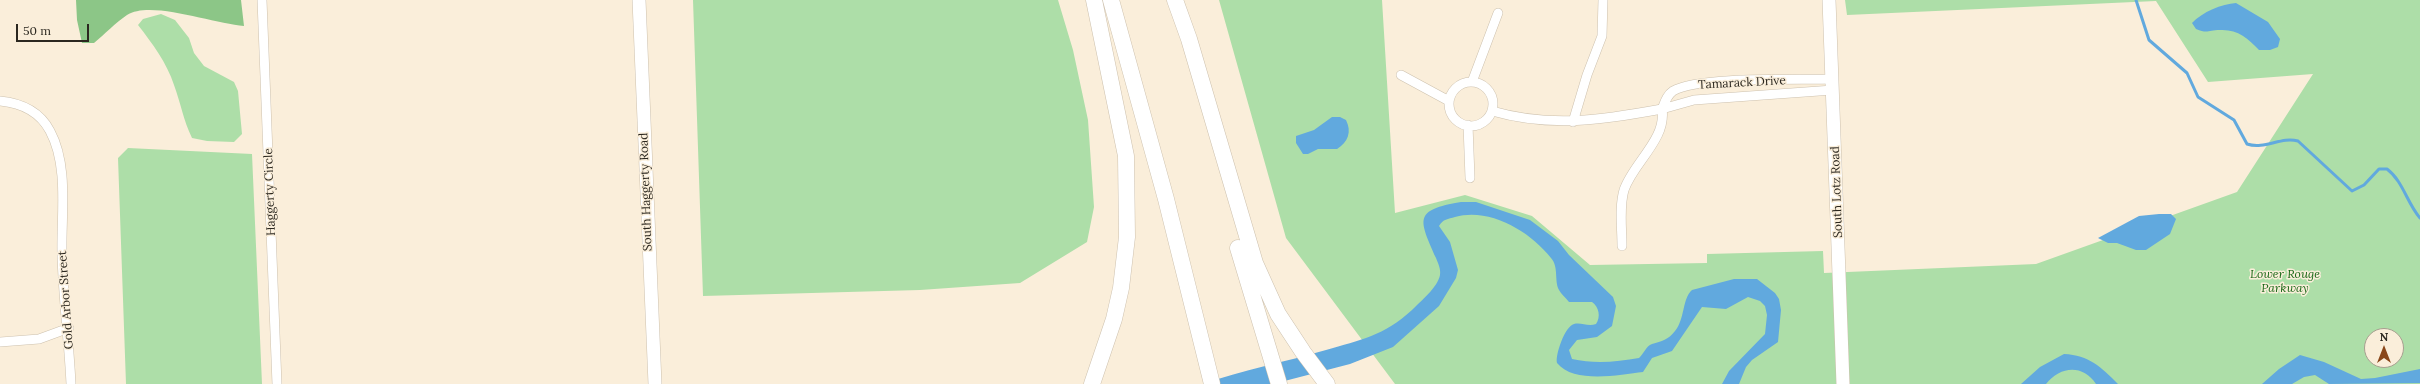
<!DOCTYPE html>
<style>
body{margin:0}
#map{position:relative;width:2420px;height:384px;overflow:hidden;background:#faeeda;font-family:Lora,serif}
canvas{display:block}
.north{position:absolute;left:2364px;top:328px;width:40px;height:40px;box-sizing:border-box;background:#faeeda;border:1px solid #a79e8f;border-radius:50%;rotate:0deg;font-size:11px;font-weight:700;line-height:16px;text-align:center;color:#2b271f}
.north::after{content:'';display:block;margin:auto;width:14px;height:18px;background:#8a4719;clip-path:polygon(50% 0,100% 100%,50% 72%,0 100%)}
.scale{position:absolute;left:16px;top:24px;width:73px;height:18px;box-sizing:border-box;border:2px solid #2b271f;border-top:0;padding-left:5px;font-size:12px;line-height:14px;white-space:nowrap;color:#2b271f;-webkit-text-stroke:3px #faeeda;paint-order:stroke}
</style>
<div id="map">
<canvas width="2420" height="384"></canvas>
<div class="north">N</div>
<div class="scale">50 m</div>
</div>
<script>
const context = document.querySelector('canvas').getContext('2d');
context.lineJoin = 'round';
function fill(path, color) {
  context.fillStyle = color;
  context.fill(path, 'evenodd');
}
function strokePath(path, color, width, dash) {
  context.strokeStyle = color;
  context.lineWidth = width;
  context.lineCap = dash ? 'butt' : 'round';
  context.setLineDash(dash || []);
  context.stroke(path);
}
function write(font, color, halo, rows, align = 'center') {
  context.font = font + ' Lora,serif';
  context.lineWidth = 3;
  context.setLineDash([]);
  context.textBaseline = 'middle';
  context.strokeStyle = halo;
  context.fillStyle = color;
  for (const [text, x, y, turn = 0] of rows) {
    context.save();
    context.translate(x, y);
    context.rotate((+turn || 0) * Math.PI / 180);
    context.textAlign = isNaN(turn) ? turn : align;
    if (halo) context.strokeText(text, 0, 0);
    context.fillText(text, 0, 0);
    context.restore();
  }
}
const green = new Path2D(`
 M693 0H1058L1073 50 1088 120 1094 207 1087 242 1020 283 920 290 703 296Z
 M1219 0H1382L1395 213 1465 195 1532 216 1590 265 1707 263V254L1823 251 1824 273 2036 264 2237 192 2313 74 2208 82 2156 1 1847 15 1845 0H2420V384H1395L1286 238ZM2372 336H2396V360H2372Z
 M161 14 175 20 189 38 194 53 204 66 234 82 238 91 242 134 234 142 207 141 192 138C183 119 181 104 174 85 167 63 152 43 138 25L143 19Z
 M128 148 252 154 262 384H126L118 158Z`);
const forest = new Path2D(`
 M76 0H241L244 26C214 24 151 0 127 15 115 23 105 34 94 43H82L77 20Z`);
const water = new Path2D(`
 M2236 3 2268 22 2280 39 2278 47 2270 50H2259C2248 38 2237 29 2220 30 2208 30 2208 34 2196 29L2192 23C2202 12 2222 4 2236 3Z
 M1332 117H1340L1346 120C1352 132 1348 142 1337 149H1318L1308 154H1303L1296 143V136L1314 130Z
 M1461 202H1476L1530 220 1558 241 1569 255 1613 297 1616 306 1612 326 1597 337 1577 340 1569 350 1572 359C1594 364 1617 362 1639 358 1643 355 1646 346 1652 344 1662 341 1668 340 1675 331 1685 319 1682 299 1692 290L1734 279H1757L1775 293 1779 299 1781 310 1778 342 1752 360 1746 367 1739 384H1722L1729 371 1765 334 1767 315 1765 306 1760 301 1748 297 1726 309 1702 307 1672 351 1652 358 1643 372C1619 375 1574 384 1557 363 1555 355 1565 326 1574 324 1581 322 1588 327 1596 324 1601 317 1599 307 1592 302H1569C1566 298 1561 294 1559 290 1554 281 1559 267 1551 258 1530 231 1489 207 1455 217 1448 219 1443 219 1439 226L1450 242 1458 270 1456 278 1439 306 1393 347 1350 364 1273 384H1203C1243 370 1285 362 1326 350 1360 340 1384 336 1412 310 1420 302 1438 287 1440 275 1441 269 1438 263 1436 258 1419 219 1413 210 1461 202Z
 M2159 214H2171L2176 219 2170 234 2146 250H2136L2117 243H2108L2098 238 2139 216Z
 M2064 354C2089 355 2101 367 2118 384H2096C2083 364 2060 366 2046 384H2021L2040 367Z
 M2300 355 2324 362 2361 379 2375 378 2420 369V383L2329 384 2315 375 2304 377 2292 384H2262L2279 369Z`);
const stream = new Path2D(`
 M2136 0 2149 40 2187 73 2198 97 2234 120 2247 144C2265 150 2281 136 2298 141L2352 191 2364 185 2379 169H2387C2403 181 2407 203 2420 218`);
const street = new Path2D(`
 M262 0 277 384
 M1401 75 1449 101
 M1832 79C1799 80 1698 76 1673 91 1667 95 1665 102 1662 109L1694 100 1833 90
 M1472 82 1498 13
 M1449 104a22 22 0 1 1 44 0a22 22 0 1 1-44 0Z
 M0 101C21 103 40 112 50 131 69 166 61 215 62 254 63 297 69 341 71 384
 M1492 111C1551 128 1602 120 1662 109 1667 139 1633 163 1624 190 1619 207 1622 228 1622 246
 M1573 122 1587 75 1602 36 1603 0
 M1468 125 1470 178
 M0 342 39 339 69 328`);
const secondary = new Path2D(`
 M639 0 655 384
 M1829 0 1843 384`);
const highway = new Path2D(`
 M1111 0 1166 199 1212 384
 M1175 0 1189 39 1255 263 1278 314 1303 352 1327 384
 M1238 248 1279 384
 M1092 384 1114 319 1121 288 1127 237 1126 156 1094 0`);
const streetNames = [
 ["Tamarack Drive",1742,83,-3],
 ["Haggerty Circle",270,192,-92],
 ["South Haggerty Road",646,192,-92],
 ["South Lotz Road",1837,192,-92],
 ["Gold Arbor Street",66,300,-94]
];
const parkNames = [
 ["Lower Rouge",2285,275],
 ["Parkway",2285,289]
];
fill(green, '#addea8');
fill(forest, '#8cc687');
fill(water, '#61a9de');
strokePath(stream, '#61a9de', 3);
strokePath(street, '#cdc1ae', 10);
strokePath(secondary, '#cdc1ae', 14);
strokePath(highway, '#cdc1ae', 17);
strokePath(street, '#fff', 9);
strokePath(secondary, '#fff', 13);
strokePath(highway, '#fff', 16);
write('12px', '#2b271f', '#faeeda', streetNames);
write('italic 12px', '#1b6918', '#faeeda', parkNames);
</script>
